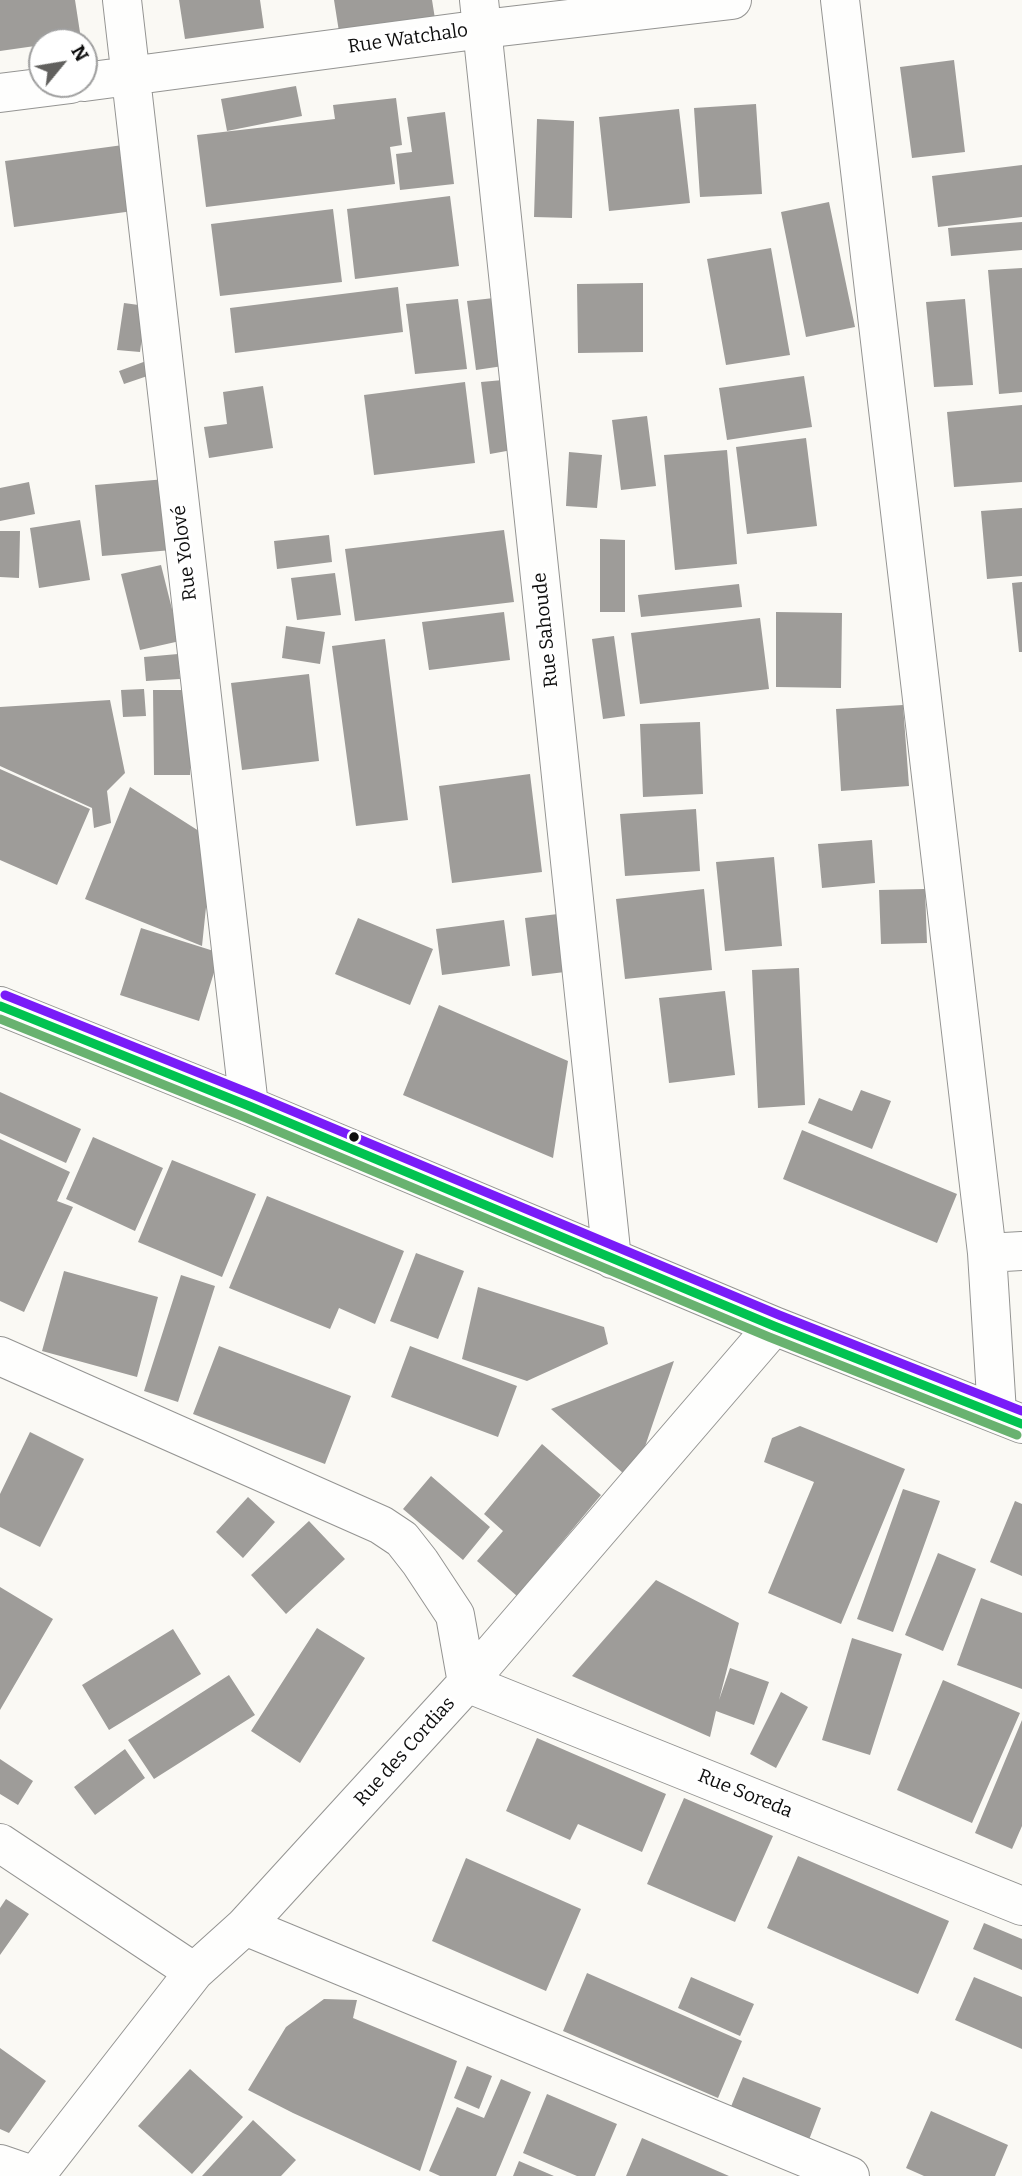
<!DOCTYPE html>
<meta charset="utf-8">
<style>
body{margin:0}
#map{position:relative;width:1022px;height:2176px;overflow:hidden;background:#faf9f4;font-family:Bitter,serif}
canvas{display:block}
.north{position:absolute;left:28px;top:28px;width:70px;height:70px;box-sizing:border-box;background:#fff;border:2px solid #9f9f9f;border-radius:50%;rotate:60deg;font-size:19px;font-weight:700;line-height:28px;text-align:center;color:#0e0e0e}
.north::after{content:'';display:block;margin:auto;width:24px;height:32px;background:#61605e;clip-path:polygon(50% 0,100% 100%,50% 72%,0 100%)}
</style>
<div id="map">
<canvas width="1022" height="2176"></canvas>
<div class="north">N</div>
</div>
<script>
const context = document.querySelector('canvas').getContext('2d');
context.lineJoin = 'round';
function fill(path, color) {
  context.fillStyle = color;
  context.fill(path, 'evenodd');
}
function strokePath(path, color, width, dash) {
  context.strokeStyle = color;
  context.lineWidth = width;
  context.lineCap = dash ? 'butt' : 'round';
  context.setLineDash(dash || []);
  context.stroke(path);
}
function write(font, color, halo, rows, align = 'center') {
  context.font = font + ' Bitter,serif';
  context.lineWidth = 7;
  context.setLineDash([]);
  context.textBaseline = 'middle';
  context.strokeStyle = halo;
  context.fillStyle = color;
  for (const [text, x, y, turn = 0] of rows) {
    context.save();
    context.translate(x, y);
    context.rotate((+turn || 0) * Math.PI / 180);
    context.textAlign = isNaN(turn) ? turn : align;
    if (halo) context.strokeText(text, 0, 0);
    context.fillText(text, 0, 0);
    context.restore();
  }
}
const building = new Path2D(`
 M0 0H75L81 39 42 42V45L0 51Z
 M179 0H260L264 28 185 39Z
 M334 0H432L436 25 340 38Z
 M954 60 965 152 912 158 900 67Z
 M296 86 302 116 227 131 221 99Z
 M396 98 402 145 390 147 395 184 206 207 197 135 335 119 333 105Z
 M756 104 762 194 700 197 694 108Z
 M679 109 690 203 609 211 599 117Z
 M445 112 454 184 400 190 396 154 412 152 407 117Z
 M537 119 574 121 572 218 534 217Z
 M123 145 133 211 14 227 5 161Z
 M1022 165V217L938 227 932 176Z
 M450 196 459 266 355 279 347 209Z
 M829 202 855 327 806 337 781 212Z
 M333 209 342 282 220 296 211 224Z
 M1022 222V250L951 256 948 228Z
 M771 248 790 355 726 365 707 259Z
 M1022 268V392L999 394 988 270Z
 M643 283V352L578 353 577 284Z
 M398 287 403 332 235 353 230 308Z
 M494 298 503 366 476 370 467 301Z
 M458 299 467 369 415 374 406 304Z
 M965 299 973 385 934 387 926 302Z
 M124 303 146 306 140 352 117 350Z
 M157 357 162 371 124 384 119 371Z
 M804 376 812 427 727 440 719 388Z
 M503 380 512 450 490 454 481 382Z
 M465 382 475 463 374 475 364 395Z
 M263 386 273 448 209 458 204 427 227 424 223 392Z
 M1022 405V482L954 487 947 412Z
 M647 416 656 486 621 490 612 420Z
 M806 438 817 526 747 534 736 447Z
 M727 450 737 564 675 570 664 455Z
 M569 452 602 455 597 508 566 506Z
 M166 479 172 550 102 556 95 485Z
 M29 482 35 514 0 521V488Z
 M1022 508V576L987 579 981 511Z
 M80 520 90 580 39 588 30 528Z
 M504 530 514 602 355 621 345 549Z
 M0 531H20L19 578 0 577Z
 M329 535 332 562 277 569 274 541Z
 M600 539 625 540V612H600Z
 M161 565 180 641 140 650 121 574Z
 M335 573 341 615 297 620 291 578Z
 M1022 582V652H1019L1012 583Z
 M739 584 742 607 641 617 638 595Z
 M504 612 510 660 429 670 422 622Z
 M776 612 842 613 841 688 776 687Z
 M760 618 769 689 640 704 631 633Z
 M286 626 325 632 320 664 282 658Z
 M614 636 625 716 603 719 592 639Z
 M385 639 408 820 356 826 332 646Z
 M178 654 180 679 146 681 144 657Z
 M309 674 319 761 242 770 231 683Z
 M144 689 146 716 123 717 121 690Z
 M153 690H190V775H154Z
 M110 700 125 773 107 791 111 823 94 828 92 808 0 766V707Z
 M903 705 909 786 841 791 836 709Z
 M700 722 703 794 643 797 640 724Z
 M0 769 90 809 57 885 0 860Z
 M530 774 542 872 452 883 439 786Z
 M130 787 213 840 202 946 85 899Z
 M696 809 700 871 625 876 620 814Z
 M872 840 875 883 822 888 818 844Z
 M774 857 782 946 725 951 716 862Z
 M704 889 712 970 625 979 616 899Z
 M925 889 927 943 881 944 879 890Z
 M566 913 573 971 532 976 525 918Z
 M358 918 433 949 410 1005 335 974Z
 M504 920 510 966 442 975 436 929Z
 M141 928 220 953 199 1021 120 995Z
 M799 968 805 1105 758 1108 752 970Z
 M725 991 735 1075 669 1083 659 998Z
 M439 1005 568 1061 553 1158 403 1095Z
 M861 1090 891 1101 872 1149 808 1123 819 1098 852 1111Z
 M0 1092 81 1129 66 1163 0 1133Z
 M802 1130 957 1194 937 1243 783 1179Z
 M93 1137 163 1168 135 1231 66 1199Z
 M0 1139 70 1172 57 1201 73 1207 24 1312 0 1301Z
 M172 1160 256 1194 222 1277 138 1242Z
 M267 1196 404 1251 375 1324 339 1308 330 1329 229 1288Z
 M416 1253 464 1271 438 1339 390 1321Z
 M64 1271 158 1297 137 1377 42 1351Z
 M181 1275 215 1286 178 1402 144 1391Z
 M478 1287 604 1327 608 1344 527 1381 462 1359Z
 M219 1346 351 1396 325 1464 193 1414Z
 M410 1346 517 1386 498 1437 391 1397Z
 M674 1361 633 1482 551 1409Z
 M800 1426 905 1469 841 1624 768 1593 814 1482 764 1462 772 1438Z
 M30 1432 84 1459 40 1547 0 1527V1494Z
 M542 1444 601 1495 517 1596 477 1561 503 1531 484 1514Z
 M431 1476 490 1527 463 1560 403 1509Z
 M903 1489 940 1501 893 1632 857 1619Z
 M248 1497 275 1522 243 1558 216 1532Z
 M1015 1501 1022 1504V1576L990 1562Z
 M309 1521 345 1559 286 1614 251 1575Z
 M938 1553 976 1569 943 1651 905 1635Z
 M656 1580 739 1623 719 1700 730 1668 769 1682 754 1725 716 1711 710 1737 572 1676Z
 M0 1587 53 1619 0 1710Z
 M981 1598 1022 1613V1689L957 1665Z
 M317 1628 365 1658 300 1763 251 1731Z
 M173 1629 201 1674 109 1730 82 1685Z
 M852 1638 902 1654 870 1755 822 1740Z
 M229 1675 255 1715 154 1779 128 1740Z
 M943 1680 1020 1713 972 1823 897 1790Z
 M781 1692 808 1707 776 1768 750 1754Z
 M1022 1720V1826L1012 1849 975 1833Z
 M537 1738 666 1794 642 1852 578 1824 570 1840 506 1811Z
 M125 1749 145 1778 95 1815 74 1787Z
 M0 1759 33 1781 18 1805 0 1794Z
 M684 1798 773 1836 735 1922 647 1884Z
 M798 1856 949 1921 918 1994 767 1928Z
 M466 1858 581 1909 546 1991 432 1941Z
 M6 1899 29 1914 0 1955V1908Z
 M984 1923 1022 1939V1970L973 1949Z
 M587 1973 742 2041 718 2098 563 2031Z
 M691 1977 754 2004 740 2036 678 2008Z
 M974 1977 1022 1997V2049L955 2020Z
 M324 1999 357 2000 353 2018 457 2061 420 2171 293 2113 248 2090 286 2027Z
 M0 2048 46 2081 9 2133 0 2129Z
 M467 2066 492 2076 479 2109 454 2098Z
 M190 2069 243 2117 192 2174 138 2126Z
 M743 2077 821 2108 807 2145 728 2114Z
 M501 2079 531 2092 496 2176H440L429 2171 457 2107 484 2118Z
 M547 2094 617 2124 595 2176H577L523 2153Z
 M931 2111 1008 2145 995 2176H924L906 2168Z
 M253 2120 296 2160 281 2176H202Z
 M642 2138 729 2176H626Z
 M519 2161 554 2176H513Z`);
const minor = new Path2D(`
 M122 0 249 1106
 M479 0 612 1259
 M840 0 987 1253 997 1413
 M84 82 483 29 732 0
 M0 93 71 84
 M0 1006 249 1106 774 1326 1022 1424
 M987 1253 1022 1251
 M0 1356 381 1525 402 1539 420 1562 455 1615 467 1683 1022 1906
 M0 1843 194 1972
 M245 1926 850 2176
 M0 2164 35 2176
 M35 2176 194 1972 245 1926 467 1683 774 1326`);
const bus1 = new Path2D(`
 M0 1006 249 1106 774 1326 1022 1424`);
const bus2 = new Path2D(`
 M0 1019 244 1117 769 1337 1017 1435`);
const bus3 = new Path2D(`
 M5 995 254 1095 779 1315 1022 1411`);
const markers = [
 [354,1137,6,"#0e0e0e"]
];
const streetNames = [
 ["Rue Watchalo",408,39,-8],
 ["Rue Yolové",185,553,-97],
 ["Rue Sahoude",546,630,-96],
 ["Rue des Cordias",405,1752,-48],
 ["Rue Soreda",745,1794,22]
];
fill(building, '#9e9c99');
strokePath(minor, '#949492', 40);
strokePath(minor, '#fefefd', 38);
strokePath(bus1, '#02c351', 9);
strokePath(bus2, '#69b270', 9);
strokePath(bus3, '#791cf8', 9);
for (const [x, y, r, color] of markers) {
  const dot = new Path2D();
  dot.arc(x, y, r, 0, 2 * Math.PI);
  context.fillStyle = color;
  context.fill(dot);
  strokePath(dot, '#fff', 2.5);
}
write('19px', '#0e0e0e', '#fff', streetNames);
</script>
